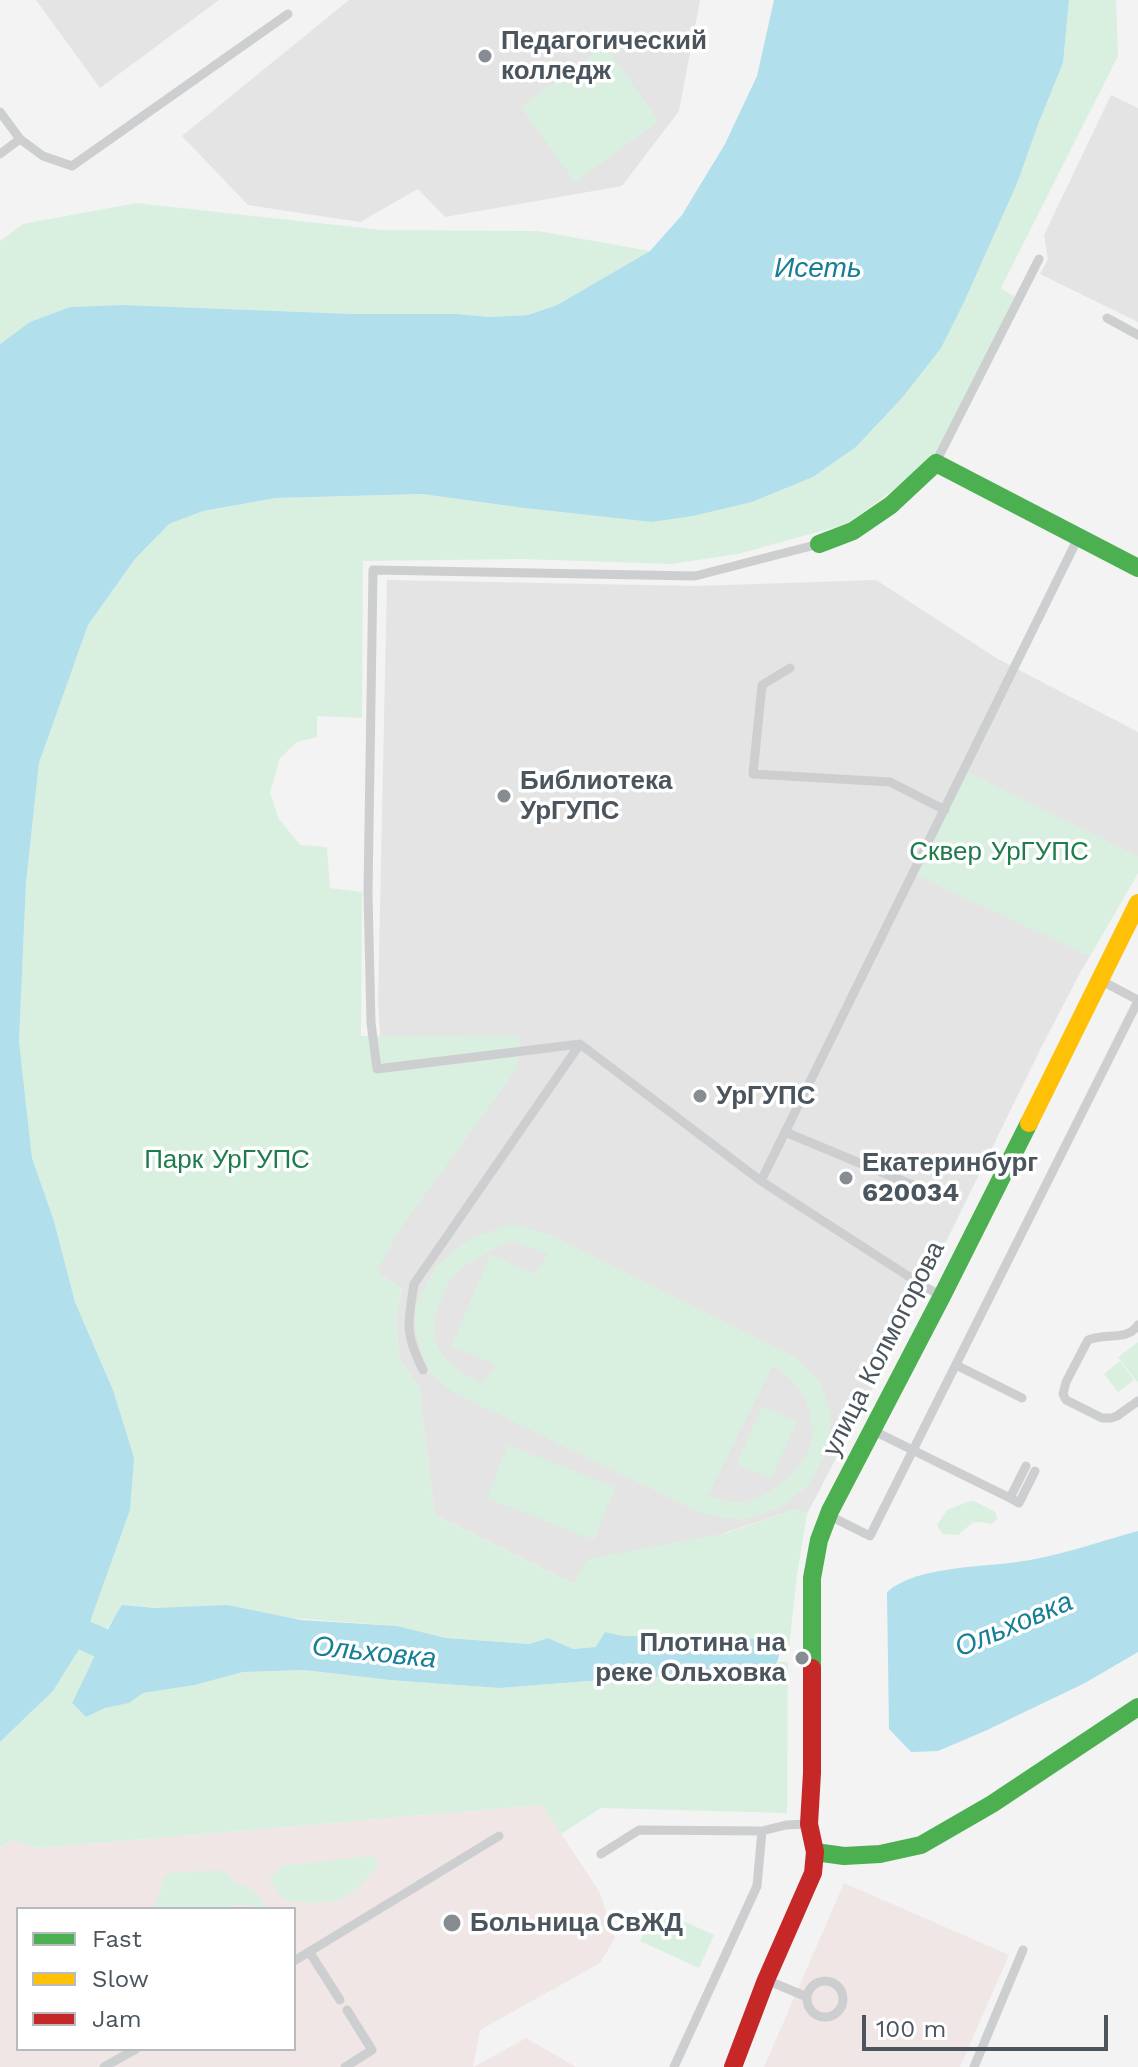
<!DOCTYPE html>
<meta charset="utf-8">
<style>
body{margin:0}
#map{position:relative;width:1138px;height:2067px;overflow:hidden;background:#f3f3f3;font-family:"Work Sans",sans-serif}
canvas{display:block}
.legend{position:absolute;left:16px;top:1907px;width:280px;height:144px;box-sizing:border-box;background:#fff;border:2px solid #b7bbbf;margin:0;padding:10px 14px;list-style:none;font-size:24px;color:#4b555e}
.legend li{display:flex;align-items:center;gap:16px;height:40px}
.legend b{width:40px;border:2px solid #b7bbbf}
.scale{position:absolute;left:862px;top:2015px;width:246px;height:36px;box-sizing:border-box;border:4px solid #4b555e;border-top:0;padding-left:10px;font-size:24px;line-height:28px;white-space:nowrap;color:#4b555e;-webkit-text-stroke:6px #fff;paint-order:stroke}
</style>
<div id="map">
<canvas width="1138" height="2067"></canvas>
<ul class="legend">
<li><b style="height:10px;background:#4caf50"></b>Fast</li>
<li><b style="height:10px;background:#ffc107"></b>Slow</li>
<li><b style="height:10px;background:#c62828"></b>Jam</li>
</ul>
<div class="scale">100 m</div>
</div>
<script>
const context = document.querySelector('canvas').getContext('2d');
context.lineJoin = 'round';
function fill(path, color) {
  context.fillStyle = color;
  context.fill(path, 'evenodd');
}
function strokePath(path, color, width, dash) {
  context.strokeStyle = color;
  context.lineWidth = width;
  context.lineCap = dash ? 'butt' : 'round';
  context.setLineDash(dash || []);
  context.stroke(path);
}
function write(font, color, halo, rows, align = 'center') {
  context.font = font + ' "Work Sans",sans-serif';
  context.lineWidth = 7;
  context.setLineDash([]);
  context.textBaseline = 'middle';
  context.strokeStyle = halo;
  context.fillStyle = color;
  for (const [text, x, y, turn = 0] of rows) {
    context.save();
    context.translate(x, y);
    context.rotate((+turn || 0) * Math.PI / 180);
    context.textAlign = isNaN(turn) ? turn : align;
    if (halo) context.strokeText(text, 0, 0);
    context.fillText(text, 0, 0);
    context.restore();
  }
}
const education = new Path2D(`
 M36 0H219L100 88Z
 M349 0H700L679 111 622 186 445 217 418 189 360 222 248 205 182 136Z
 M1111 95 1138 108V322L1040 274 1048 259 1044 235Z
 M387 580 696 586 876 580 998 659 1138 732V873L1080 973 1042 1046 941 1252 925 1288 807 1514 796 1509 573 1584 435 1515 419 1387 399 1358 396 1317 402 1289 376 1272 383 1076 378 1002Z`);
const medical = new Path2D(`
 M542 1805 599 1891 615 1938 600 1963 480 2030 473 2067H0V1848L12 1840 40 1848ZM18 1909H294V2049H18Z
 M844 1883 1009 1955 960 2067H764Z
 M526 2038 576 2067H473H474Z`);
const green = new Path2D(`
 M1069 0H1116L1118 56 1001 288 1015 297 934 460 847 524 738 554 671 564 522 559 363 561 362 718 317 716V737L297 742 280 758 270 793 279 819 300 845 327 847 330 888 362 892 361 1036 521 1037 516 1070 399 1230 377 1271 402 1289 396 1317 399 1358 419 1387 435 1515 573 1584 588 1559 727 1533 796 1509 807 1514 797 1575 789 1648 739 1647 718 1637 623 1636 605 1632 597 1647 573 1649 548 1638 529 1644 446 1638 397 1626 123 1605 105 1631H99L90 1622 130 1510 113 1390 75 1302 54 1221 32 1158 19 1041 26 883 39 763 88 625 135 559 169 524 203 511 276 498 422 494 524 508 652 522 693 516 752 502 813 477 856 447 902 398 1018 181 1039 122 1063 63Z
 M605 46 659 121 575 182 521 107Z
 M136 203 381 230 538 231 650 251 557 305 528 315 491 317 456 314H354L123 305 71 307 30 322 0 344V241L23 224Z
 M964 771 1138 856V873L1090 956 913 874Z
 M512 1224 551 1235 795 1357 820 1382 831 1413 828 1449 808 1486 779 1508 742 1520 703 1514 453 1392 429 1372 416 1334 415 1306 436 1266 471 1238ZM513 1241 548 1254 535 1274 490 1255 451 1346 496 1365 482 1384C448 1366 421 1345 440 1302 444 1293 447 1282 454 1275 472 1259 491 1250 513 1241ZM772 1366C795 1378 810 1398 811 1425 812 1430 813 1438 811 1443 803 1471 772 1496 744 1502 733 1505 718 1498 707 1496Z
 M1138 1342V1381L1137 1382 1118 1357Z
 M1120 1361 1134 1380 1118 1392 1104 1374Z
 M762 1406 797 1421 771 1479 737 1464Z
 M508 1445 615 1487 594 1540 487 1498Z
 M970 1501H974L995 1512 998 1519 991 1524C971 1519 973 1523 958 1535L942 1534 937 1525 947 1510Z
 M81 1645 95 1657 72 1703 86 1717 105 1708 129 1703 143 1693 195 1685 243 1672 304 1670 390 1680 499 1688 602 1680 627 1670 695 1679 737 1660 788 1662 787 1813 601 1808 561 1834 542 1805 40 1848 12 1840 0 1848V1742L53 1691Z
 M374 1856 378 1864C349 1905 331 1906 284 1900L269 1879 281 1866Z
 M223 1870 235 1883 254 1890 269 1909C253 1906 241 1901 226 1909H154L164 1878 170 1873Z
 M655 1908 714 1935 699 1968 640 1941Z`);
const water = new Path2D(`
 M774 0H1069L1063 63 1039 122 1018 181 964 302 941 348 902 398 856 447 813 477 752 502 693 516 652 522 524 508 422 494 276 498 203 511 169 524 135 559 88 625 39 763 26 883 19 1041 32 1158 54 1221 75 1302 113 1390 134 1458 130 1510 90 1622 88 1637 81 1646 53 1691 0 1742V344L30 322 70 307 123 305 354 314H456L491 317 528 315 557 305 650 251 682 215 725 144 757 76Z
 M1138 1531V1652L1085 1683 985 1731 938 1751 911 1752 889 1729 887 1592C919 1564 990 1568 1030 1560 1067 1553 1102 1541 1138 1531Z
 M122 1605 156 1608 227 1605 301 1620 397 1626 446 1638 529 1644 548 1638 573 1649 596 1647 605 1632 623 1636 718 1637 737 1653 712 1670 695 1679 637 1676 627 1670 602 1680 499 1688 390 1680 304 1670 243 1672 195 1685 143 1693 129 1703 105 1708 86 1717 72 1703C89 1670 102 1636 122 1605Z`);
const river = new Path2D(`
 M0 1582 54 1622 115 1649 142 1648
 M698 1652 764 1654`);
const lane = new Path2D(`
 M0 112 20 139 43 156 72 166 288 14
 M0 154 20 139
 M1107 318 1138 335
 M937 460 1039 259
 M790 668 762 685 753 774 890 782 945 810
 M1102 981 1138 1000
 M580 1044 377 1069 371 1023 368 893 373 570 695 576 819 544
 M785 1132 939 1196
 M761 1181 1078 538
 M1138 1325C1127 1342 1105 1332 1088 1340L1066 1382 1063 1394 1066 1400 1102 1418H1111L1117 1416 1138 1401
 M956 1365 1022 1398
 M423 1370C404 1332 408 1323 414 1284L580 1044 761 1181 925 1287 940 1295
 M874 1431 1010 1498 1026 1466
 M1010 1498 1019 1503 1035 1471
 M828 1515 870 1536 1138 1001
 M601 1854 639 1830 762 1831 786 1825 806 1824
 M310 1953 340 2000
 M294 1961 499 1836
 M769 1981 807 1997
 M807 1999a18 18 0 1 1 36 0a18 18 0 1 1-36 0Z
 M104 2067 136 2049
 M345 2067 372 2050 347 2010
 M674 2067 757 1886 762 1831
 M974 2067 1023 1950`);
const fast = new Path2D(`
 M819 544 853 531 891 505 936 463 1138 568
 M812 1668V1578L819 1540 830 1511 942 1296 1029 1123
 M815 1852 844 1856 880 1854 921 1845 992 1804 1138 1707`);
const slow = new Path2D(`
 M1029 1123 1138 903`);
const jam = new Path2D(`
 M733 2067 766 1980 813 1873 815 1852 809 1824 812 1773V1668`);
const markers = [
 [485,56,8,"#868c92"],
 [504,796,8,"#868c92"],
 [700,1096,8,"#868c92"],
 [846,1178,8,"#868c92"],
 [802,1658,8,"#868c92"],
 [452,1923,10,"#868c92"]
];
const poiNames = [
 ["Педагогический",501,41],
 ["колледж",501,71],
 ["Библиотека",520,781],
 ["УрГУПС",520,811],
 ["УрГУПС",716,1096],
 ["Екатеринбург",862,1163],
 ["620034",862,1193],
 ["Плотина на",786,1643,"right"],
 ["реке Ольховка",786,1673,"right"],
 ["Больница СвЖД",470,1923]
];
const parkNames = [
 ["Сквер УрГУПС",999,852],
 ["Парк УрГУПС",227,1160]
];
const streetNames = [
 ["улица Колмогорова",884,1349,-63]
];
const waterNames = [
 ["Исеть",818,269],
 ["Ольховка",1014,1625,-23],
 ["Ольховка",374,1653,6]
];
fill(education, '#e5e4e4');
fill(medical, '#f0e6e6');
fill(green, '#d9f0e1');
fill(water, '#b1dfeb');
strokePath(river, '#b1dfeb', 30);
strokePath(lane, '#cdced0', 9);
strokePath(fast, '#4caf50', 18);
strokePath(slow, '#ffc107', 18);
strokePath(jam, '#c62828', 18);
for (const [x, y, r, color] of markers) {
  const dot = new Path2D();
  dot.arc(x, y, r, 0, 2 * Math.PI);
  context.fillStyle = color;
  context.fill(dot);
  strokePath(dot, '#fff', 3);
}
write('bold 26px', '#4b555e', '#fff', poiNames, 'left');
write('26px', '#1f7c4b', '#fff', parkNames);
write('26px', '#4b555e', '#fff', streetNames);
write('italic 28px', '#167e96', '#fff', waterNames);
</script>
